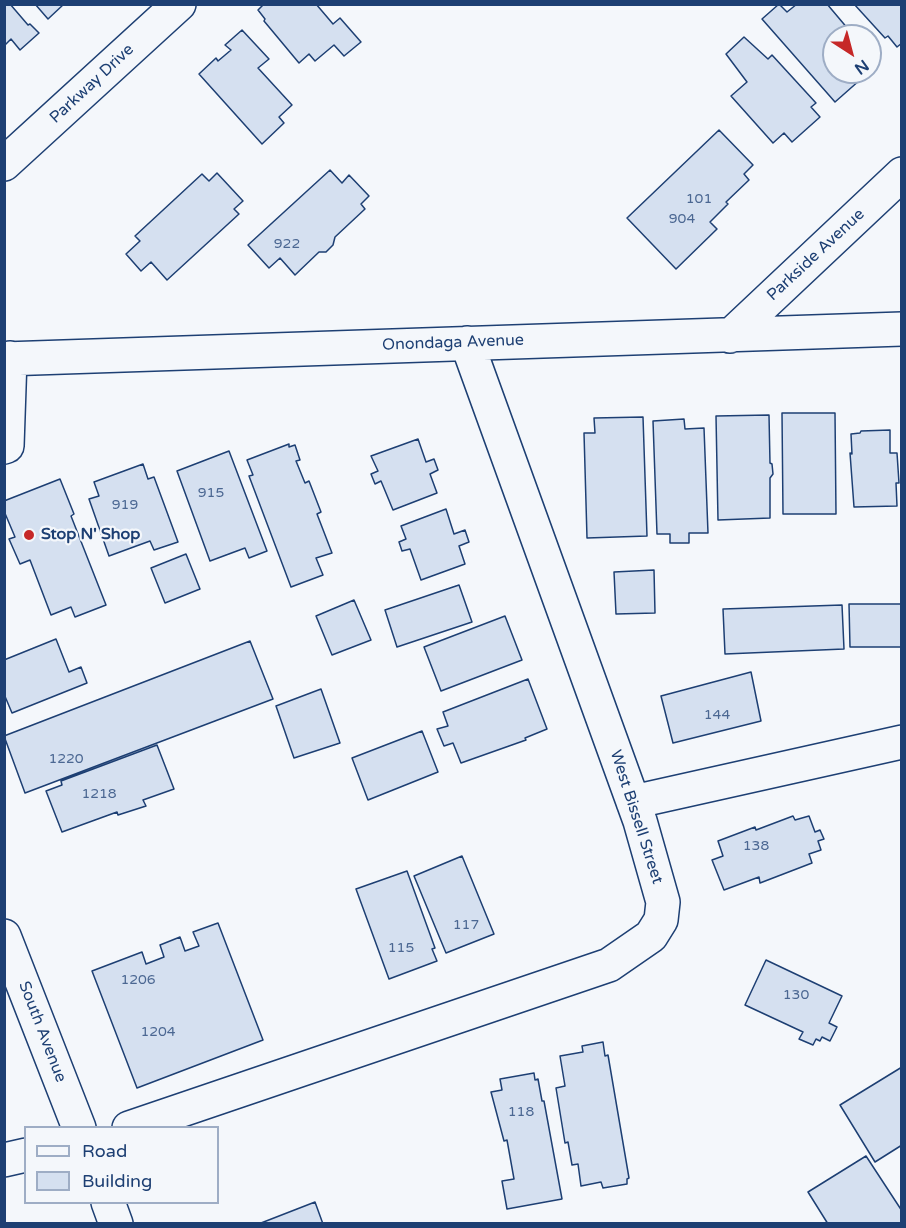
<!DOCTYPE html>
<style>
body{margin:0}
#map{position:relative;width:906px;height:1228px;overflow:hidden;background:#f4f7fb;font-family:"Varela Round",sans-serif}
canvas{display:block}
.frame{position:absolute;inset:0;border:6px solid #1d3f73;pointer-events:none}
.legend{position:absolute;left:24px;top:1126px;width:195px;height:78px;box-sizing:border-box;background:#f4f7fb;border:2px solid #9eadc5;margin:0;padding:8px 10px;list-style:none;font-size:18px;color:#1d3f73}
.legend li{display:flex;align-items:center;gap:12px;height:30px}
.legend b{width:30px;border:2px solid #9eadc5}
.north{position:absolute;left:822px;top:24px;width:60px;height:60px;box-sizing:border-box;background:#f4f7fb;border:2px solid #9eadc5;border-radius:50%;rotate:144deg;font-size:16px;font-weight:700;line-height:24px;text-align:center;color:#1d3f73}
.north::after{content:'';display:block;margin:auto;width:21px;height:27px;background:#c62828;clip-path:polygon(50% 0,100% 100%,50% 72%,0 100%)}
</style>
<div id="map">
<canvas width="906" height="1228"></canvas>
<div class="frame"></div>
<ul class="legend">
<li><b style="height:8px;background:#f4f7fb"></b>Road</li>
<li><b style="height:16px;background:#d5e0f0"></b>Building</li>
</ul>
<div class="north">N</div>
</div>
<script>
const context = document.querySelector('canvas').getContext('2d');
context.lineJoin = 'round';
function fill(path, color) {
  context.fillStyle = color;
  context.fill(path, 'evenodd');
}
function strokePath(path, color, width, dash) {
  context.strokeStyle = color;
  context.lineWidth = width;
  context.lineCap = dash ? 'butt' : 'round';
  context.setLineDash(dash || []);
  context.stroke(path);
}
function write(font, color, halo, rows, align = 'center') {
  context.font = font + ' "Varela Round",sans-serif';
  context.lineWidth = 4.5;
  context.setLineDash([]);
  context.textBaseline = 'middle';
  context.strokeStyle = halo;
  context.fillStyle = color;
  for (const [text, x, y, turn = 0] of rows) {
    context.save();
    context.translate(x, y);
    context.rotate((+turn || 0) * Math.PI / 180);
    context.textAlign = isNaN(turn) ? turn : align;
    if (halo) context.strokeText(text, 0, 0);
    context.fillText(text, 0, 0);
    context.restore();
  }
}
const building = new Path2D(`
 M4 4H10L28 25 30 24 39 33 20 50 11 39 4 46Z
 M35 4H64L48 19Z
 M264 4H316L333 24 340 18 361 42 344 56 334 45 315 61 309 54 299 63 264 21 265 19 258 10Z
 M779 4 787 12 797 4H827L854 36H834V72H869L835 102 762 19Z
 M854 4H902V43L897 47 888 36 885 38Z
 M242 30 269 59 258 68 292 105 279 117 284 123 262 144 199 74 216 58 218 61 231 50 225 45Z
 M744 37 768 59 772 55 816 103 811 107 820 117 792 142 784 133 773 143 731 96 747 82 726 54Z
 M870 54 879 64 870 71Z
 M719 130 753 165 744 174 749 180 726 202 728 204 710 222 717 229 676 269 627 218Z
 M330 170 342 183 349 175 369 196 361 204 365 209 335 237 333 245 326 252H319L295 275 280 258 269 268 248 245Z
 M217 173 243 201 234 209 239 214 167 280 151 262 141 271 126 254 140 241 135 236 202 174 209 181Z
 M782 413H835L836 514H783Z
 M769 415 770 463 772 464 773 474 770 478V518L718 520 716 416Z
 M643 417 647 536 587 538 584 433H595L594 418Z
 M684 419 685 429 704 428 708 533H689V543H670V534H657L653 421Z
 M890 430V453H897L899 483H896L897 506 854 507 850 453 852 454 851 434 860 433 861 431Z
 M418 439 426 462 434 459 438 470 430 474 437 493 393 510 381 481 375 484 371 474 378 471 371 456Z
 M289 444V447L295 445 300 460 296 461 305 483 309 481 321 512 317 514 332 553 316 558 323 575 291 587 249 476 253 475 247 460Z
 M229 451 267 551 249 558 245 548 210 561 177 471Z
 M143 464 148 479 154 477 178 542 154 550 150 541 109 556 89 499 99 496 94 482Z
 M60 479 74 514 71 516 106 605 75 617 71 607 51 615 30 560 20 564 9 539 15 537 4 511V501Z
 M446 509 454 534 465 530 469 542 459 546 465 564 421 580 410 549 402 551 399 542 406 539 401 526Z
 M186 554 200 589 165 603 151 568Z
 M654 570 655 613 616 614 614 572Z
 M459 585 472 622 397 647 385 610Z
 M354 600 371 640 332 655 316 616Z
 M849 604H901L902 647H850Z
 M842 605 844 649 725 654 723 609Z
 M505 616 522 660 441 691 424 647Z
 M56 639 69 672 81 667 87 683 12 713 4 694V660Z
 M250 641 273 699 25 793 4 736Z
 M751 672 761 721 673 743 661 696Z
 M528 679 547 729 525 738 526 740 461 763 453 743 444 746 437 729 448 726 443 712Z
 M321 689 340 743 294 758 276 706Z
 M422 731 438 772 368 800 352 758Z
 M157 745 174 789 143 800 146 806 118 815 117 812 62 832 46 791 62 785 61 781Z
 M793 816 795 820 809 816 815 832 820 830 824 839 818 841 821 850 809 854 812 863 760 883 759 877 724 890 712 860 723 856 718 841 755 827 756 830Z
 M462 856 494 934 446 953 414 876Z
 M407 871 435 948 432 949 437 961 389 979 356 889Z
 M218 923 263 1040 137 1088 92 971 142 952 146 964 164 957 160 945 180 937 185 951 199 946 193 932Z
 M766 960 842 996 829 1023 837 1027 830 1041 822 1037 820 1041 816 1039 813 1045 799 1039 803 1032 745 1005Z
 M603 1042 605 1056 608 1055 629 1178 627 1179V1184L603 1188 601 1182 581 1186 578 1164 572 1165 568 1142 565 1143 556 1088 565 1086 560 1056 583 1052 582 1046Z
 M902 1067V1145L875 1162 840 1105Z
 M534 1073 535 1080 538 1079 542 1101H544L562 1199 507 1209 502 1181 514 1179 507 1140 504 1141 491 1092 502 1090 500 1079Z
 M866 1156 902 1211V1224H828L808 1192Z
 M315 1202 323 1224 261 1223Z`);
const minor = new Path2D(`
 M4 164 179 4
 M730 336 902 174
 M4 359 902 329
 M4 447 7 446 10 358
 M633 802 902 742
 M129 1128 609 965 651 936 661 920 663 902 640 821 467 343
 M4 1160 26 1155`);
const major = new Path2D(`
 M4 936 79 1128
 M108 1202 116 1224`);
const markers = [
 [29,535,6,"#c62828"]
];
const numberNames = [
 ["101",699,199],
 ["904",682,219],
 ["922",287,244],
 ["915",211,493],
 ["919",125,505],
 ["144",717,715],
 ["1220",66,759],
 ["1218",99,794],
 ["138",756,846],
 ["117",466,925],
 ["115",401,948],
 ["1206",138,980],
 ["130",796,995],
 ["1204",158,1032],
 ["118",521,1112]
];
const streetNames = [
 ["Parkway Drive",92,84,-43],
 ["Parkside Avenue",816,255,-43],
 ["Onondaga Avenue",453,343,-2],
 ["West Bissell Street",636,817,72],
 ["South Avenue",42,1032,69]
];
const poiNames = [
 ["Stop N' Shop",41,535]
];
fill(building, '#d5e0f0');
strokePath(building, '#1d3f73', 1.5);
strokePath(minor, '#1d3f73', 36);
strokePath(major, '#1d3f73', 36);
strokePath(minor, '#f4f7fb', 33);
strokePath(major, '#f4f7fb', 33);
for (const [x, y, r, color] of markers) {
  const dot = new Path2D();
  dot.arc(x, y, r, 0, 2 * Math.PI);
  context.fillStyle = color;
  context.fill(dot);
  strokePath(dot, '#f4f7fb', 2);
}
write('14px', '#4b6792', null, numberNames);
write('16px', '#1d3f73', '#f4f7fb', streetNames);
write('bold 16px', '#1d3f73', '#f4f7fb', poiNames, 'left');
</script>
